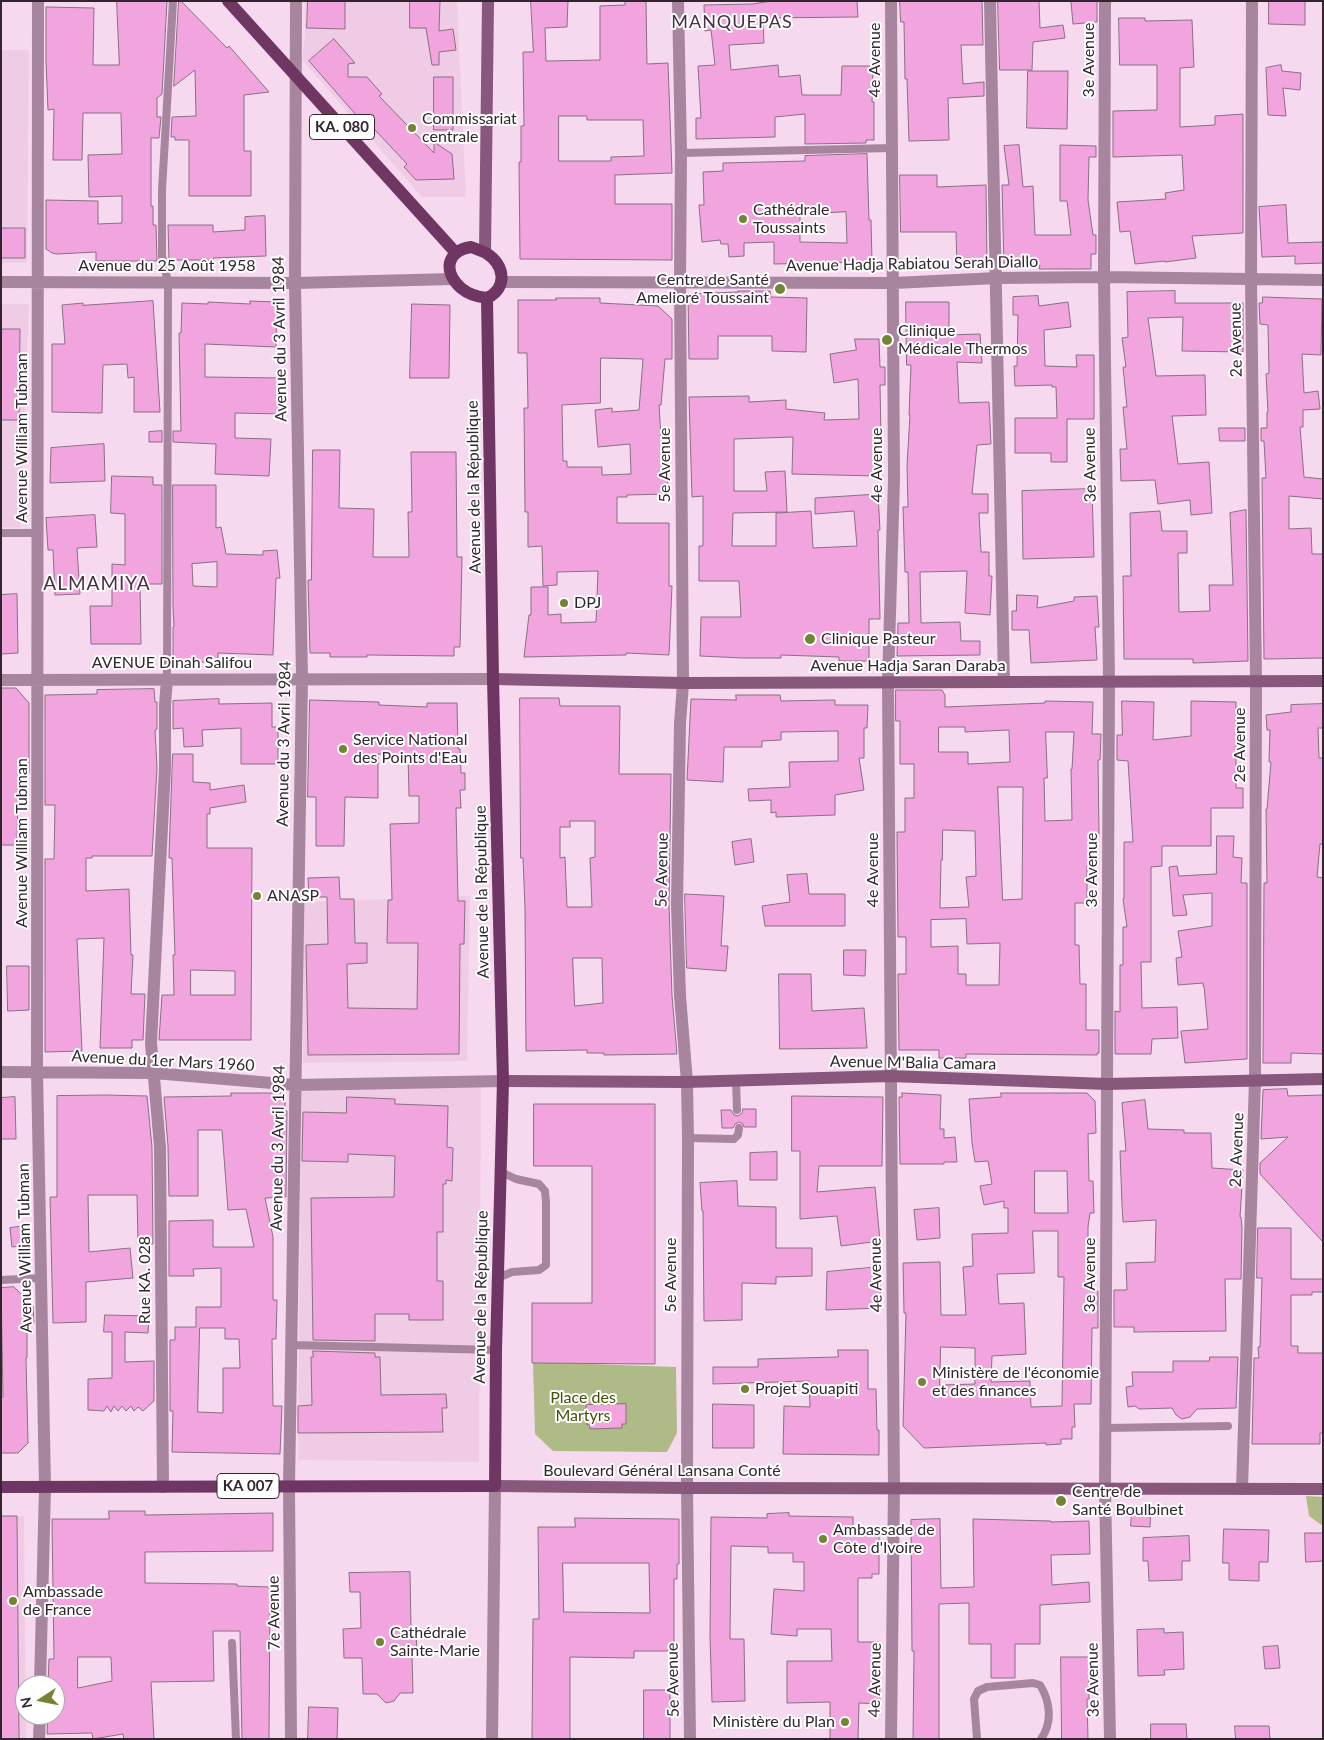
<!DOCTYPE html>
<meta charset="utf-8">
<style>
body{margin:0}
#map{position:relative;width:1324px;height:1740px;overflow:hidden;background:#f7d9ef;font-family:Lato,sans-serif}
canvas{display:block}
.frame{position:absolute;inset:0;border:2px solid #31262e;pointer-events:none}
.north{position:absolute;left:15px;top:1675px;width:50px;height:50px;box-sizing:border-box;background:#fff;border:1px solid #ada8ab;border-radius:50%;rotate:259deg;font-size:14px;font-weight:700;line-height:20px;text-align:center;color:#31262e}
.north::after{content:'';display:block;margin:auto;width:18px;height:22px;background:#748432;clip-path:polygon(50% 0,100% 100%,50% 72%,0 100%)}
</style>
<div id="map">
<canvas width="1324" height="1740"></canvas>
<div class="frame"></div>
<div class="north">N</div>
</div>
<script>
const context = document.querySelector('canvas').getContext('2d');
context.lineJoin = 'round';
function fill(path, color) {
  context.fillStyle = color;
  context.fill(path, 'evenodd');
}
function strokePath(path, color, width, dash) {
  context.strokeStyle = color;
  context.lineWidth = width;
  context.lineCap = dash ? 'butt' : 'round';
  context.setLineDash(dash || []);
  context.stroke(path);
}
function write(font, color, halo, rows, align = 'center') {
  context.font = font + ' Lato,sans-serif';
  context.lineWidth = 4;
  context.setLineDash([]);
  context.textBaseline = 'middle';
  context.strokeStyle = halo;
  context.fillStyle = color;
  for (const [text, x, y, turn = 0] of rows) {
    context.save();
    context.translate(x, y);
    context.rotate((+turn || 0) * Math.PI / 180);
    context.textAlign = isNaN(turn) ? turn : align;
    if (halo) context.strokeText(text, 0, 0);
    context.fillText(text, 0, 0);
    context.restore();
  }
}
const built = new Path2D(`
 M305 1H457L466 197H422L302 60 305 37Z
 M1 50H29L27 263H1Z
 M1 304H29L20 528 1 527Z
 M470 896 467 1061 303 1063 304 902Z
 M301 1085 481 1087 479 1462 298 1460Z
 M1 1516H24L26 1739H1Z`);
const green = new Path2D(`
 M533 1362 676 1367 677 1433 667 1452 553 1451 535 1434Z
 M1306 1496 1323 1497V1526L1309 1516Z`);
const building = new Path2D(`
 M117 1H167L162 94 157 98V117H161L159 138H151V206H153V225H156L157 261H96V252L57 254 52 253 46 249V200L98 201V224L122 223V196L89 197 88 155 122 154 121 113H83L82 160H53L54 109 48 110 46 61V7L94 8 93 65H119Z
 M179 1H181L227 48 229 46 269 92 244 95V151H251V196H189V140H175V137H171L172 117 196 116 195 70 174 86Z
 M308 1H345V29L307 28Z
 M410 1H440L439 31 453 29 456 50 439 52V65H432L426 28H410Z
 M531 1H568L567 27 545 28 546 61 600 60V6L625 5V1H646L647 64 668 63 672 173 615 175V204H672V260L520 259 519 162H521V126H524L523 52H533ZM559 116H587V120H643L644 156 611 157V161H559Z
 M772 1H857L858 17 763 18 764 43 729 45 731 70 778 65 779 77 800 75 802 95H841L842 66H873L872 102H874V140H866V143L805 144V114L775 117V137L696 139V118H701L698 66 715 65 711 30 705 31 704 5 752 4Z
 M900 1H982L983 45H961L963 84 984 82V96L948 98 949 140 909 141 907 79H905L904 22H901Z
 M998 1H1039L1040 28 1063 25 1065 38 1033 42 1032 70H1000Z
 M1084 1H1097V22L1073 24 1071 2Z
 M1269 1H1305V25L1269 24Z
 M1119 18H1145V21L1192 20 1194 67 1180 68V127L1215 125V116L1243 114V233L1192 236 1196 258 1165 262V261L1135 264 1130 231 1120 232 1117 202 1166 199 1165 193 1184 190 1182 155 1113 157V111L1157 110V65H1120Z
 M334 39 355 63 348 64V77H367L382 94 379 96 434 153V142L452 154 454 179 416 180 404 167 407 164 360 114 357 116 309 61Z
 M1281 65 1282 71 1301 73 1300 90 1283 88 1286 116 1268 115 1266 68Z
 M1028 71H1068L1067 129 1027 128Z
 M434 77H453V130H434Z
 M1019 145 1023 187 1033 186 1035 235H1071L1067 201H1060V145L1096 146V157H1089L1088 200 1093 235H1096V254H1091V269H1039L1040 265 1004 266 1002 185H1009L1004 146Z
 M867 154 869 220H871L872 262 774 264V242L744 243V256L729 257 728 244H721L720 240 702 242 699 205H704L703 172 723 171V163L805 161V156ZM846 212 847 243 800 242V215Z
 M900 175H937V187L986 185 987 266H957L956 232H901Z
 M1286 205 1288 243 1323 242V263L1295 264V256L1262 257 1259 207Z
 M265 216 266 256 213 258V260H169L168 225H213V232L245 230V217Z
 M1 228H25V258H1Z
 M738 291H770L771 297 807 298 806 352 772 351V336H718V359H689L688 294 738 292Z
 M1175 291V303H1243V352L1182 351 1183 317 1148 318 1156 376 1205 375 1206 415 1172 416 1178 464 1209 462 1212 513 1191 515 1190 500 1158 504 1155 480 1121 481 1120 449H1127L1123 407H1127L1123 367H1126L1122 338 1128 337 1127 292Z
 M1038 296 1039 306 1068 302 1071 327 1044 330 1045 366 1077 367 1076 355H1094V419H1067V462H1051V453H1015V418H1057L1056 387H1052V385L1015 386 1014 366H1017L1018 315H1013V297Z
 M1263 297 1322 299 1321 355 1302 354 1304 393 1318 391 1320 409 1303 410V427H1300L1304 477 1323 479V499L1289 496V529L1311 528 1312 554H1323V658L1264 659 1262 478H1266L1264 441H1261V428H1267V412H1268L1266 374 1269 373 1268 325 1260 324 1259 303H1262Z
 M556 298H600V303L658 306 672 319V359H665L661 405H659L661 438H667L668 494 627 495V497H617V523H669V586H672L669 655 626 653V655L524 657 529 615H531V587H548V615L561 614V623L596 622 598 571 557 572V585L543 586 542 546 528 547V512H525L524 408H528L527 353H518V300H556ZM601 358 643 359 639 410 612 412V408L595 410 598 447 630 444 631 474 602 475V467H567V461H563L562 405 600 403Z
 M153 301 160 412H134V377L128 378 127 364 103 365 102 413 52 412V344H65L62 305 83 303V305Z
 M250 301 277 302 276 347 205 344V377L283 378V414L235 413V438L271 439 269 476 215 474 216 444 173 442V431H181L179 333H181L182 303 208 304V302L250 304Z
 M906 302H949V335L980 334 982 363 957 362 959 403 989 402 991 444 977 445 972 494H988V513H979L981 552H989V576H992L990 615 965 613 967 571 920 572 921 623 960 622 961 641H980V655L897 656 898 623H909L908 572H905L903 507H908L907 465 910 415H909L911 365H907Z
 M412 304 450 305 449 378H410Z
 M1 329H20L19 420H1Z
 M855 339H879L880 367H885V385H880L881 440H876L877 476 792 474 793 437 734 439V491H767L765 472 785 471 787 512 733 513 732 546H776V513L811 511 813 548 857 546 854 511 815 514V498L878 494 880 530H878L880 619H869V661H839V657L781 655V658H743L700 656 701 617H741L739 581H699V546H703V496L692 497 689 397 749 396V402L786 400V409L825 413 824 420 859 419 858 379 834 383 830 354 856 350Z
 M1219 428H1245V441H1220Z
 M162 431V442H149V432Z
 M104 444 105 481 50 483 51 448Z
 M313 450H340L339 508 374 509 373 557H409L408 512H412L411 452H456L457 557H462L461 605 460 647H454V656L367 655V657H330V653H310L308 580H311Z
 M112 476 153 477V485H162V584H140L141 644H91L90 606H112V564L125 565V514L111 513Z
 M173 485H216V528L221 527 226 554 263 555V551L277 550 280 578H276L273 655 218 653V662H173V627H174L173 606ZM217 562V587L193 586 192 564Z
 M1092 489 1094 557 1023 559 1022 491Z
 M1246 510 1248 661 1193 663V659H1124L1123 576H1131L1130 513 1160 511 1162 531H1187V553H1178L1179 612 1210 611 1209 585H1233L1230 513Z
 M95 515 97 547 77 548 80 594 55 595 53 550H48L46 518Z
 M17 594 18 653 1 654V595Z
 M1017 595 1038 596 1037 608 1074 601V597L1097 596 1099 627H1095L1097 660 1031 663 1029 630H1012V611H1016Z
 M1 688H16L29 703V773L18 786 17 845H1Z
 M154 689 155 702H157V729L155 730 157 768 152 856H92V858H86V891L129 889 131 955H133L131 994H145L143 1040H132V1048H100L104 938 77 939 82 1051 45 1052V859H54L55 805H45V695L97 694V690Z
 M896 690H942L945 695V707L1045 703V701L1093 702 1092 734H1101L1100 760H1098L1099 834H1095L1097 865 1087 866V903H1075V945H1079L1080 984H1086V1030H1099V1053H1097V1055L966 1054V1058H939V1050H899L898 974H906V937H898L897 832H905V798H914V764H900V721H896ZM939 727H965V732L1009 730 1010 762 968 764V752H939ZM1046 732H1074L1072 769H1071L1072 820 1045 821 1044 778H1047ZM998 787H1023L1022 899 1003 900ZM943 830 975 831 976 876 966 877 969 907 940 908 941 860H942ZM966 919 967 944 1000 943 999 985H966V974H958V946L931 947V920Z
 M736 695H780L781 701 835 700V705H868L867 728H864V758H859L864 790 835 795V815L776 817V812L771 813V800L749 801 748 789 790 787 789 762 838 761V731L781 732V740L762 741V747H724L723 782 687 780 691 699 736 700Z
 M520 698H559L560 706H620L619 774H671L669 905 672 996 677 1054 604 1055V1053H587V1050L526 1051 525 908 523 858H521ZM570 821H595V857L590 858 592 907H567L565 857 560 858V827H570ZM573 958H602L603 1003 575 1006Z
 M219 699V704L272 703V727H278V764H241V728L202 730 203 746 184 747 183 728 173 729V701Z
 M310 700 379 702V705L427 707V703H457L458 749H460L461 773H465V790H460L461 808H456L458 901H465L464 944H460L459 1054 308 1055 306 945 328 944 327 897H309L308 878 339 877 340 899H354L355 943H367V963L347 964 348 1008 417 1009 418 943H387L388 900H392L390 824 419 823V796H409L408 755 378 754V798L345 797 344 846H316V797H308Z
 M1122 701 1154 702 1153 740 1191 736V701L1236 702V788H1243V808H1211V846H1162V866L1151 867V962H1141L1142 1008 1177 1007 1178 1038 1152 1039 1151 1054H1115V1011L1120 1012V965H1123V927H1127L1123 899H1124V842H1133L1128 761 1117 760V735H1122Z
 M1323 704V728H1318L1319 758H1323V844H1320L1317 877 1323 878V1054L1291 1053V1063H1263L1264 883H1267L1266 809H1267L1271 762H1269L1270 730H1267L1266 715 1291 712V705Z
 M173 754H193V782L210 783V790L244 785 246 802 210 808V814H207V848H252L251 1040H159L162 995H174L173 955H175L172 858H169V856ZM191 970 235 971V995H191Z
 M1217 836H1234L1233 857 1242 858 1241 883H1247V1059L1185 1063 1181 1031 1208 1029 1204 986H1203V983L1178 985 1176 958 1182 957 1178 931 1212 926V893L1183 895 1187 915 1173 916 1169 867 1177 866 1179 876 1216 874Z
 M751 839 754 862 735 865 732 842Z
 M807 874 809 894H845V926H765L762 906 790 902 787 875Z
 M685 894 724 896 721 946H728L726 971 687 968Z
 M844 950H866L865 976 844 975Z
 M7 966H29V1010L8 1011Z
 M779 974H811L812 1011 864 1008 867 1048 780 1049Z
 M1287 1089 1288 1096 1323 1095V1242L1260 1174V1163L1288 1137 1261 1139 1263 1090Z
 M231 1093H285V1111H287L286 1197 265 1198 273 1237V1300H277L276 1339H272L273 1406H282L280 1454 172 1452 173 1411H170V1340H175V1327H196V1307H221V1268L193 1269 194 1276H169V1221L213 1220V1247H254L246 1209 228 1210 222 1130H198V1196H169L168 1146 164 1097 231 1096ZM200 1328H225V1339H239L240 1368H223V1413L198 1412Z
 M902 1093 941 1095 940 1129H944V1138L955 1137 957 1162H944V1164H900L899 1097H902Z
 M1001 1093H1087L1095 1101 1096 1133 1088 1134 1089 1181H1093L1094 1213H1090L1088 1227V1283H1092V1291H1098V1328H1092L1091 1404H1074L1075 1427H1072V1439H1061V1444L1046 1445V1443L924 1448 903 1426 906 1313H904L903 1263 940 1262 941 1315H966L963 1267 973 1266 972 1234 1008 1233V1208H1004V1201L984 1205 980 1186 992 1184 988 1161 975 1162 972 1143 969 1099 1001 1097ZM1035 1171H1067L1068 1213H1035ZM1033 1231H1058V1277H1064L1062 1406 1031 1407 1030 1381 991 1382 992 1356 1026 1354 1024 1303 999 1304 997 1274 1034 1273ZM941 1347 975 1348V1384L940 1385Z
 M107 1095 147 1096 152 1147 153 1244H138L137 1195H88L89 1252 130 1248 133 1278 86 1282V1322L53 1323 50 1197H57V1096Z
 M792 1096 883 1097 882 1166H819L817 1192 875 1187 880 1241 841 1246 837 1216 800 1219V1151H792Z
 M15 1097 16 1139H1V1098Z
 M347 1097 395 1099V1104L448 1106 447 1147 453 1148 452 1181 446 1180V1184H443V1232H437V1281H443V1320H409V1314H375V1341L313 1340 311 1198 394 1197 395 1156 348 1154V1162L302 1161 303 1112 346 1113Z
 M1145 1100 1148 1129 1184 1130V1133H1211L1212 1168 1243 1170 1240 1217H1241L1242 1228 1241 1279H1225L1226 1331 1134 1332V1327H1114V1290H1127L1126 1263 1155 1262 1156 1220 1123 1222 1122 1205 1120 1151H1126L1122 1103Z
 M534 1104H655V1364L532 1363V1303H592V1166H534Z
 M743 1109H756V1127H744L743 1124 739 1122 735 1124 733 1128H722L721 1110H731L734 1115 738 1116 742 1113Z
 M777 1152V1180H750V1153Z
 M737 1181 738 1206 776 1207V1248H812V1276L776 1277V1284L742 1283V1320L704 1321 703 1211H702L700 1183Z
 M939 1208 940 1238 917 1240 914 1210Z
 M26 1226 28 1245 12 1247 10 1228Z
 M1258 1228H1291V1279H1323V1292H1312V1295H1291V1346H1298V1353H1323V1433H1320V1444H1252L1254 1358H1259L1258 1347H1260L1262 1278H1257Z
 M879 1267 881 1308 826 1310 827 1272Z
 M14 1287 33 1306 34 1323H27V1358H26L28 1443 18 1453H1V1397H3L1 1288Z
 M105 1315 149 1316 148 1333 125 1332V1362L154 1361V1401L143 1411 138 1407 134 1411 131 1406 126 1411 122 1406 118 1411 114 1406 111 1412 107 1406 104 1411 88 1410V1379L112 1378V1332H104Z
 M838 1350H868V1389H876L877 1430H879V1455L783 1454 784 1406 810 1407 809 1381 713 1384V1367H758V1359L838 1357Z
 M313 1351 375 1353V1357H380L381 1395 446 1394 447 1408H442L443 1432 298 1433V1406L312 1405 311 1357H313Z
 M1210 1357H1238L1236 1408 1197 1409 1190 1417 1182 1419 1176 1415 1172 1408 1139 1409 1135 1406 1128 1407 1126 1387 1133 1386 1132 1372H1173V1361H1209Z
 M626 1404V1424H622V1428L590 1429 589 1424 587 1425 586 1405Z
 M713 1404 754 1405V1448H713Z
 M1132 1509H1151L1150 1527 1131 1526Z
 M109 1511H145V1515L273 1513V1551L145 1552V1583L237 1584V1586L270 1587 269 1739H242L240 1631H213L214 1681 151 1682 154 1739H124L123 1734 93 1739 92 1733 47 1734 48 1715H55V1685H48L49 1659H54L52 1519H109ZM78 1657H111L112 1681 78 1688Z
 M789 1513V1516L853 1517V1532H879V1574H872V1578H858V1642H879L880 1704 859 1703 858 1739H830V1702L787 1703V1661H832L831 1629H797V1636L771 1634 774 1589 804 1591V1562H793V1553H768V1547L731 1546 730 1639H744L745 1701 712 1702 710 1637 711 1517 767 1518V1514Z
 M1 1516H17L19 1739H1Z
 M575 1518 679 1519V1564H677V1579H674V1651H634V1658L570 1657V1739H532L533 1619H539L538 1527H575ZM563 1563H649L650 1613 564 1612Z
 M940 1519 941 1588 974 1587 973 1519 1051 1521V1522L1089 1521 1090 1554 1051 1555 1052 1585 1089 1582 1090 1602 1040 1605V1644H1015V1678H991V1644H969V1603L939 1604V1739H913L914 1651H912L911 1520Z
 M1224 1529 1269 1530 1268 1562H1259V1581L1229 1580V1563H1223Z
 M1305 1533H1323V1561L1306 1562Z
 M1189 1536 1190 1561H1182V1580L1149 1581 1148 1561H1143V1538Z
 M410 1572 411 1628H416L417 1656H412L413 1693H400L394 1701 386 1703 377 1694H363L362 1658H344L343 1629 361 1628 360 1592H350L349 1573Z
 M1164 1629V1633L1183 1632 1184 1669 1164 1670 1165 1675 1138 1676 1137 1630Z
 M1278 1646 1280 1668 1265 1669 1263 1647Z
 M1061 1657H1089V1699H1087L1088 1739H1062Z
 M644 1690H670V1739H644Z
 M309 1707 338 1708 337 1739H308Z
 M1151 1724H1186L1187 1739H1151Z
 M1235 1726H1269L1270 1739H1236Z`);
const lane = new Path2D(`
 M681 153 891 148
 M1 533H38
 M167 679 168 282 162 256V190L173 1
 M736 1081 737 1110
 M688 1138 734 1139 738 1135 739 1128
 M498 1278 512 1272 539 1270 546 1265V1202L545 1191 539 1184 516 1179 501 1172
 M1 1280 42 1278
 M291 1345 496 1350
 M1106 1428 1228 1426
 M232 1643 236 1739
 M977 1739 974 1699 978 1691 987 1687 1033 1683 1040 1685C1050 1701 1053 1722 1041 1739`);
const street = new Path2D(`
 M38 1 37 1071 45 1487 40 1685
 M678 1 681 153 680 282 683 683 680 724 677 905 680 996 687 1082 688 1138 687 1488 690 1739
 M990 1 1004 682
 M1105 1 1104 277 1109 681 1105 1489 1110 1739
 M1 282 295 283 453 279
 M502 282 894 283 997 278 1104 277 1323 280
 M1 680 493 679
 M1 1072 154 1073 295 1085 503 1081
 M163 1487 160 1147 151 1043 165 768V705L167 679
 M1242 1489 1255 1080 1256 681 1251 279 1252 1
 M39 1739 40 1715
 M291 1739 289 1486 302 678 295 283 296 1
 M492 1739 495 1486
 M891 1739 894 1488 888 682 894 479 891 1`);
const secondary = new Path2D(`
 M485 252 488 1
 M493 679 683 683 1323 681
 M503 1081 687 1082 890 1076 1107 1084 1323 1079
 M495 1486 687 1488 1323 1489`);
const primary = new Path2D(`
 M228 1 456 253
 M471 247C476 249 482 251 486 253 505 265 508 288 487 298 478 297 468 294 461 288 443 272 446 251 471 247Z
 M1 1487 495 1486 496 1350 503 1081 493 679 487 298`);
const markers = [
 [412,128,5,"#748432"],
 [743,219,5,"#748432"],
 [780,289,6,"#748432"],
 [887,340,6,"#748432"],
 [564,603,5,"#748432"],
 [810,639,6,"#748432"],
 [343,749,5,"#748432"],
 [257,896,5,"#748432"],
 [922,1382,5,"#748432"],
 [745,1389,5,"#748432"],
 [1061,1501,6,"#748432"],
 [823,1539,5,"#748432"],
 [13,1601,5,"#748432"],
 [380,1642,5,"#748432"],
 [845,1722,5,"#748432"]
];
const shields = [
 [342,127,65],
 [248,1486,62]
];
const shieldNames = [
 ["KA. 080",342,127],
 ["KA 007",248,1486]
];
const streetNames = [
 ["4e Avenue",875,60,-90],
 ["3e Avenue",1089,60,-90],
 ["Avenue Hadja Rabiatou Serah Diallo",912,264,-1],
 ["Avenue du 25 Août 1958",167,266],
 ["Avenue du 3 Avril 1984",280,339,-91],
 ["2e Avenue",1236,340,-91],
 ["Avenue William Tubman",22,438,-90],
 ["5e Avenue",665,465,-90],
 ["4e Avenue",877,465,-90],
 ["3e Avenue",1090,465,-91],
 ["Avenue de la République",474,487,-91],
 ["AVENUE Dinah Salifou",172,663],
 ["Avenue Hadja Saran Daraba",908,666],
 ["Avenue du 3 Avril 1984",284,744,-89],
 ["2e Avenue",1240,745,-90],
 ["Avenue William Tubman",22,843,-90],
 ["5e Avenue",662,870,-89],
 ["4e Avenue",873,870,-90],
 ["3e Avenue",1092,870,-90],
 ["Avenue de la République",482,892,-91],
 ["Avenue du 1er Mars 1960",163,1061,3],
 ["Avenue M'Balia Camara",913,1063,1],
 ["Avenue du 3 Avril 1984",278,1148,-89],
 ["2e Avenue",1237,1150,-88],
 ["Avenue William Tubman",25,1248,-91],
 ["5e Avenue",671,1275,-90],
 ["4e Avenue",876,1275,-91],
 ["3e Avenue",1090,1275,-90],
 ["Rue KA. 028",145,1280,-90],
 ["Avenue de la République",481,1297,-89],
 ["Boulevard Général Lansana Conté",662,1471],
 ["7e Avenue",274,1613,-91],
 ["5e Avenue",673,1680,-91],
 ["4e Avenue",875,1680,-89],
 ["3e Avenue",1093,1680,-91]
];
const poiNames = [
 ["Commissariat",422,119],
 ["centrale",422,137],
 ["Cathédrale",753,210],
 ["Toussaints",753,228],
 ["Centre de Santé",769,280,"right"],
 ["Amelioré Toussaint",769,298,"right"],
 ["Clinique",898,331],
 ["Médicale Thermos",898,349],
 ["DPJ",574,603],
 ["Clinique Pasteur",821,639],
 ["Service National",353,740],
 ["des Points d'Eau",353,758],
 ["ANASP",267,896],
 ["Ministère de l'économie",932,1373],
 ["et des finances",932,1391],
 ["Projet Souapiti",755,1389],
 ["Centre de",1072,1492],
 ["Santé Boulbinet",1072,1510],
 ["Ambassade de",833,1530],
 ["Côte d'Ivoire",833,1548],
 ["Ambassade",23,1592],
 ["de France",23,1610],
 ["Cathédrale",390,1633],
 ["Sainte-Marie",390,1651],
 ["Ministère du Plan",835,1722,"right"]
];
const parkNames = [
 ["Place des",583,1398],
 ["Martyrs",583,1416]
];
const neighbourhoodNames = [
 ["MANQUEPAS",732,22]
];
const quarterNames = [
 ["ALMAMIYA",97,584]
];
fill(built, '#efcbe5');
fill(green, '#afbb86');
fill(building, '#f2a4df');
strokePath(building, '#896f82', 1);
strokePath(lane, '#a7859e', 8);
strokePath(street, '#a7859e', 12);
strokePath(secondary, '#87577c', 12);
strokePath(primary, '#6f3663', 12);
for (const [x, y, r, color] of markers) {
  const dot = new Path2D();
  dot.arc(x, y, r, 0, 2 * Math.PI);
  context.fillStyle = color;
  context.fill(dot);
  strokePath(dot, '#fff', 2);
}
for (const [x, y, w] of shields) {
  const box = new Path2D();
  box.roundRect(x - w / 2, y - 12.5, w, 25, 4);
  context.fillStyle = '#fff';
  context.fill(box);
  strokePath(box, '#31262e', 1);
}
write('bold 15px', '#31262e', null, shieldNames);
write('16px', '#31262e', '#fff', streetNames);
write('16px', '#31262e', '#fff', poiNames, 'left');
write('16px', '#444f08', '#fff', parkNames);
context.letterSpacing = '1px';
write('18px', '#462f41', '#fff', neighbourhoodNames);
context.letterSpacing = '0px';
context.letterSpacing = '1px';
write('19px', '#462f41', '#fff', quarterNames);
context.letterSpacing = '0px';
</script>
